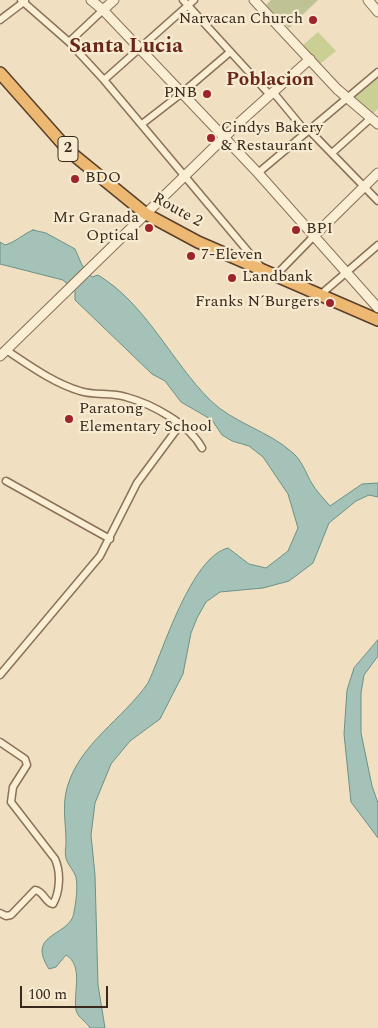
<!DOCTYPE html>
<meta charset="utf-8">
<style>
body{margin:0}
#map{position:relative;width:378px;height:1028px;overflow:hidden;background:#f0e0c1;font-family:Spectral,serif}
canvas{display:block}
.scale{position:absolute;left:20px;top:986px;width:88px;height:22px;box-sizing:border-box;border:2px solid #39291c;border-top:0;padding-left:6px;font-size:15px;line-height:18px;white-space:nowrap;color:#39291c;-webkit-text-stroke:4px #f7ebd1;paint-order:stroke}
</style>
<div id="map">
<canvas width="378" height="1028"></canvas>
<div class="scale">100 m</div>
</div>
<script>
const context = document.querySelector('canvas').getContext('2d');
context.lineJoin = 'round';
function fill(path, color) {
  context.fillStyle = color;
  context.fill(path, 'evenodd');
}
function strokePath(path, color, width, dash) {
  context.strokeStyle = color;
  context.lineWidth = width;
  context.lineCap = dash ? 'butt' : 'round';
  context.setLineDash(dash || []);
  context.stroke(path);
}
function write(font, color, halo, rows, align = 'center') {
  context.font = font + ' Spectral,serif';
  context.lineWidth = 4.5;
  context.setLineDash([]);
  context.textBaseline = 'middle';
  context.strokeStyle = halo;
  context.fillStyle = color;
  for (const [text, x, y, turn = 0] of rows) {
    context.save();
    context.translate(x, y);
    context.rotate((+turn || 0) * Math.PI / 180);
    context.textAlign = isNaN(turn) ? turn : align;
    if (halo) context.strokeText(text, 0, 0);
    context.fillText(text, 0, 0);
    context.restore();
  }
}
const green = new Path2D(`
 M318 32 336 51 320 64 302 46Z
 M378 75V109L371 115 350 97Z`);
const cemetery = new Path2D(`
 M271 0H318L289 28 266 5Z`);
const water = new Path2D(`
 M33 230 46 233 75 249 82 265 92 277 98 275C146 304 171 361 210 400 233 423 269 431 293 453 302 461 306 473 311 482 316 491 324 499 330 506L362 484 378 483V497L369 495 356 501 329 523 313 563 289 581 263 588 220 592 206 602 197 618 191 633 183 674 160 719 130 741 111 764 95 803 91 835 95 875 98 985 105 1028H90C86 1021 78 1018 76 1010 73 992 84 966 66 955L56 967 49 969C25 932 71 937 74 912 76 902 78 887 76 877 74 871 69 866 67 861 64 855 66 848 66 842 66 825 62 805 67 788 79 744 123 719 148 683 163 651 191 557 228 548L249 564 266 568 288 551 298 528 288 494 263 457 249 446 232 441 222 435 212 420 181 402 165 381 152 374 75 300V291L63 280 0 264V242L5 245C16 242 23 234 33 230Z
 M378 640V656L364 675 361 693V733L372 786 378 803V838L351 802 344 734 347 690 354 668Z`);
const minor = new Path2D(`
 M21 0 69 42 104 80 261 267
 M183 0 270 95
 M0 20 25 1
 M69 42 103 10
 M104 80 194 0
 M273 92 306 132
 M142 124 182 93 230 52
 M309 130 378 201
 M332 153 371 118
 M258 173 378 72
 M276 275 314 236
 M320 295 378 245
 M6 350C29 365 53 383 80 391 95 396 111 392 126 397 152 404 189 424 202 448
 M6 481 110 539
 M0 675 100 556 137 483 180 425
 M0 742 25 759 27 765 13 787 11 802 55 859C61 872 60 892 53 904 45 903 44 891 35 890L11 915 6 916 0 913`);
const tertiary = new Path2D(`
 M91 0 103 10 258 173 378 308
 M254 0 337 89 378 124
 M368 0 378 12
 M103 10 114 0
 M314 236 378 173
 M0 356 241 121 310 59`);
const trunk = new Path2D(`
 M0 73 70 152 146 214 198 242 378 320`);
const markers = [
 [313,20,5,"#9d242a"],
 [207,94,5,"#9d242a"],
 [211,138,5,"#9d242a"],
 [75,179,5,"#9d242a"],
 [149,228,5,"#9d242a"],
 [296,230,5,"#9d242a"],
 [191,256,5,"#9d242a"],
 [232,278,5,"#9d242a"],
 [330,303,5,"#9d242a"],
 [69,419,5,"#9d242a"]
];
const shields = [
 [68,149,20]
];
const shieldNames = [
 ["2",68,149]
];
const poiNames = [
 ["Narvacan Church",303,20,"right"],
 ["PNB",197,94,"right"],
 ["Cindys Bakery",221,129],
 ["& Restaurant",221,147],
 ["BDO",85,179],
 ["Mr Granada",139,219,"right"],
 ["Optical",139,237,"right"],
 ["BPI",306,230],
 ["7-Eleven",201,256],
 ["Landbank",242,278],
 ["Franks N´Burgers",320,303,"right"],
 ["Paratong",79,410],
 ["Elementary School",79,428]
];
const streetNames = [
 ["Route 2",177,211,29]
];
const quarterNames = [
 ["Poblacion",270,81]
];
const districtNames = [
 ["Santa Lucia",126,48]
];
fill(green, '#cacf94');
fill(cemetery, '#bfc394');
fill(water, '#a4c2b8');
strokePath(water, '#6a9186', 1);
strokePath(minor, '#8a7157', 9);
strokePath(tertiary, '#8a7157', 11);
strokePath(trunk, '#583f2c', 14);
strokePath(minor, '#faeed4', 6);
strokePath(tertiary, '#faeed4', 9);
strokePath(trunk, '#edb871', 11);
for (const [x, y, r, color] of markers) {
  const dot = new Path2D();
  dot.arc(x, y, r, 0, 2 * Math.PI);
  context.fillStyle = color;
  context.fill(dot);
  strokePath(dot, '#f7ebd1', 2);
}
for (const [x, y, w] of shields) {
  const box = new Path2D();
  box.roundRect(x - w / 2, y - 12.5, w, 25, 4);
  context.fillStyle = '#f7ebd1';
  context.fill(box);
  strokePath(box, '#39291c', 1);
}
write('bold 15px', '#39291c', null, shieldNames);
write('16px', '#39291c', '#f7ebd1', poiNames, 'left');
write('16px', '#39291c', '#f7ebd1', streetNames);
write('bold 19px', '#68271a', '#f7ebd1', quarterNames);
write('bold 21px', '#68271a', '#f7ebd1', districtNames);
</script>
